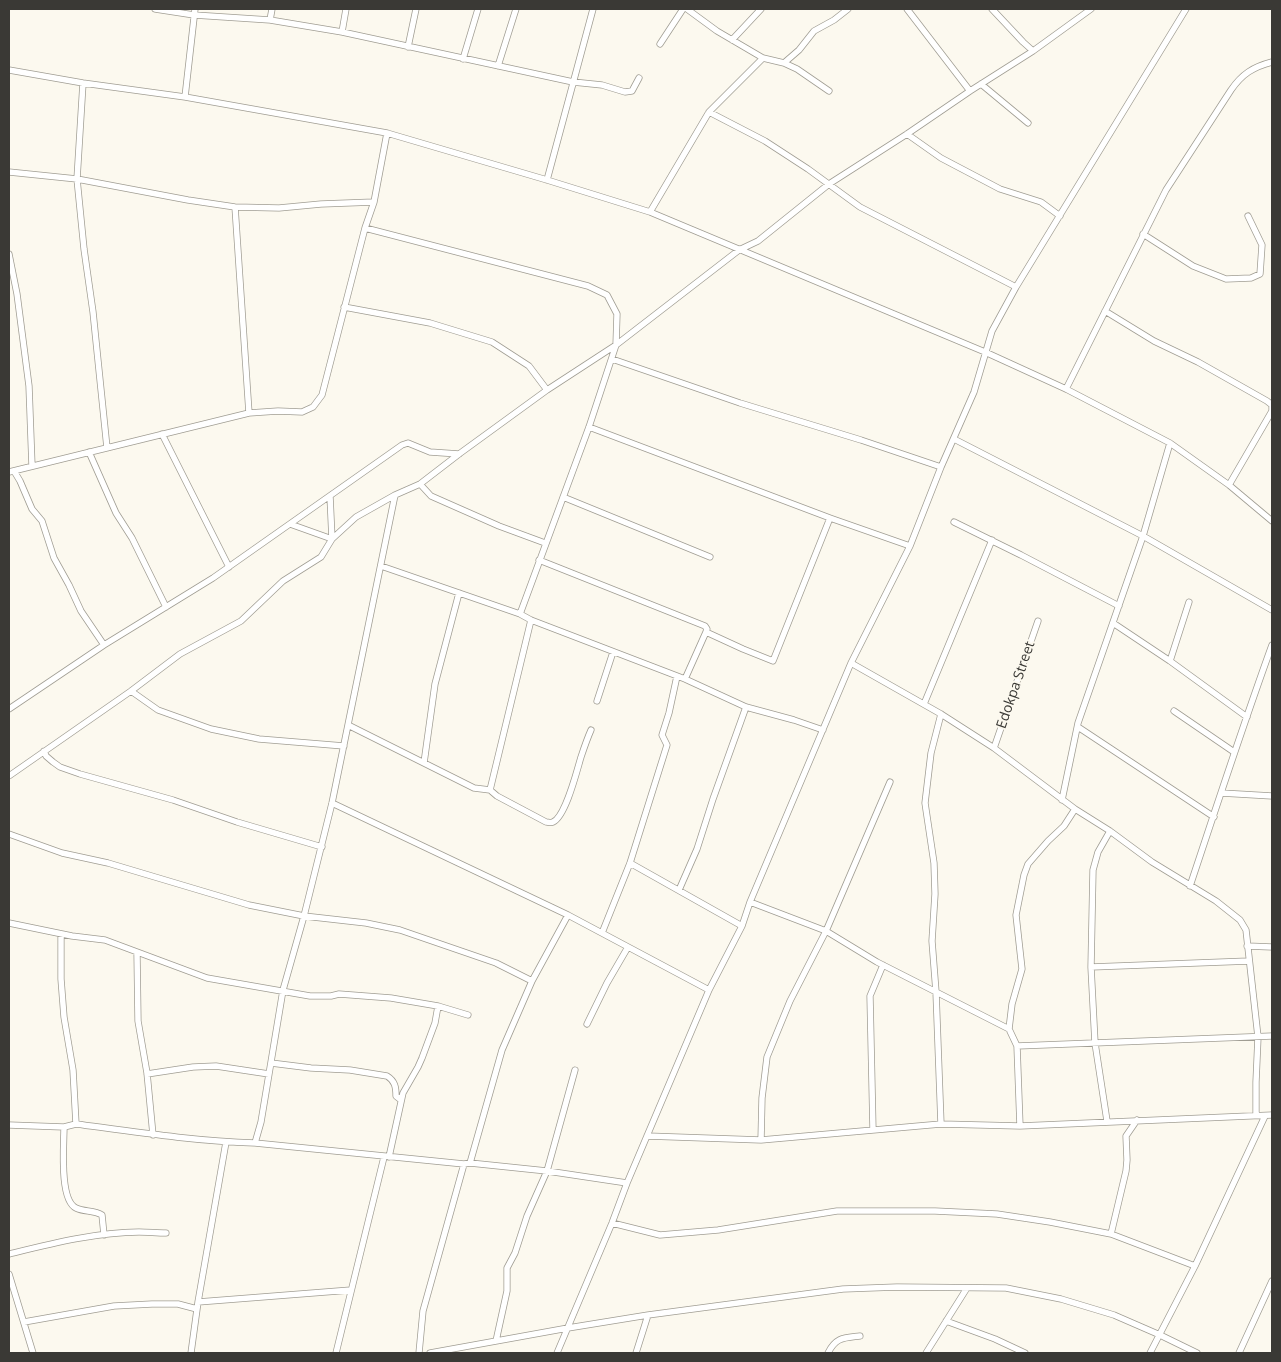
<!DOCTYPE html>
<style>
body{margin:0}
#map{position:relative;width:1281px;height:1362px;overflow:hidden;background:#fcf9ef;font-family:"Open Sans",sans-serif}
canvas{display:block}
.frame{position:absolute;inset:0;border:10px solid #3a3935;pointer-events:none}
</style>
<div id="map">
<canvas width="1281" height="1362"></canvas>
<div class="frame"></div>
</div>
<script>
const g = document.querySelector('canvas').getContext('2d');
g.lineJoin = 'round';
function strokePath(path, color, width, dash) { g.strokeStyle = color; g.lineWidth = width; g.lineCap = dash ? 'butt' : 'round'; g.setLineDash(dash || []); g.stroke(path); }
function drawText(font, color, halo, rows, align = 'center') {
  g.font = font + ' "Open Sans",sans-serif'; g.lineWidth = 4; g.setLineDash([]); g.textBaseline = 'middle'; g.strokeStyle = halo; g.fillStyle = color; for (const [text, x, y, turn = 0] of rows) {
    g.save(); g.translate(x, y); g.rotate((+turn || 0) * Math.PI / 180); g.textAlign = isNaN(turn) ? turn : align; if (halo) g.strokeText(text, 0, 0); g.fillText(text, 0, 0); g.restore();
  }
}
const street = new Path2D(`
 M155 9 194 15 270 20 342 32 573 82 602 85 625 92 632 91 639 78
 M687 9 717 31 763 58 784 63 797 69 829 91
 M907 9 970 91
 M992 9 1023 42 1033 51
 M270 20 272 9
 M342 32 346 9
 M732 40 761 9
 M660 44 683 9
 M408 47 416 9
 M463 59 478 9
 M784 63 799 50 814 31 834 20 848 9
 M498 66 516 9
 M9 70 83 83 185 97 387 133 547 180 650 212 985 352 1066 389 1170 443 1229 485 1272 521
 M83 83 77 179 84 249 93 312 107 448
 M981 84 1028 123
 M185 97 195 9
 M709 112 763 58
 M907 134 941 158 1000 189 1041 202 1060 216
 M9 172 77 179 188 200 235 207 279 208 321 204 374 202
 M547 180 593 9
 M235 207 249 413
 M650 212 709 112 765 141 808 169 860 207 1016 287
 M365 228 588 286 607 295 617 314 616 345 589 427 520 614
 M1143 234 1193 266 1226 279 1251 278 1260 274 1262 245 1248 216
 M9 254 17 294 29 386 32 466
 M344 307 430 323 492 342 529 366 547 390
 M1105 311 1154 341 1198 362 1267 401 1272 405
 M612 359 740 403 861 440 941 467
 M1066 389 1166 190 1231 90C1242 74 1253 67 1272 62
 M589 427 830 518 910 546
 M162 434 229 567
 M954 439 1143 536 1272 610
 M89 452 116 513 132 538 166 607
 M14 471 20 481 32 509 42 521 54 558 69 585 81 611 104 645
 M9 472 249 413 278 411 302 412 313 407 322 395 365 228 374 202 387 133
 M420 484 431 496 499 526 545 543
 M1229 485 1272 411V407
 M563 497 710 557
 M954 522 1021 555 1119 606
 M290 524 332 539 330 496
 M539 560 705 626 707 629 706 632 685 679
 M381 566 520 614 531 620 685 679 746 707 794 720 823 730
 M1113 623 1170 661 1247 717
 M706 632 743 649 773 661 830 518
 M1170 661 1189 602
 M851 663 941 714 994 748 1075 809 1110 831 1152 862 1216 901 1240 920 1246 930 1258 1037 1256 1082V1115
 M131 691 158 710 211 729 259 739 344 746
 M597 701 613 652
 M924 704 992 540
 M9 709 104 645 213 578 402 445 408 443 430 452 459 454
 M1174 711 1234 752
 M941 714 931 753 925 803 934 863 935 894 932 941 936 992 941 1124
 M348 725 474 788 490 790 531 620
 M1078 727 1214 817
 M994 748 1038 621
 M44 751 46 756 53 762 60 767 80 774 173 800 237 822 322 847
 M424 763 435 684 459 593
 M9 776 131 691 180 654 241 621 283 581 321 557 332 539 356 517 395 495 420 484 459 454 547 390 616 345 739 250 758 241 829 184 907 134 970 91 1033 51 1091 9
 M490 790 497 796 546 822C548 822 551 823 553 822 566 816 577 770 581 757 584 748 587 739 591 730
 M1221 793 1272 796
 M1062 800 1078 723 1143 536 1170 443
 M332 803 568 915 709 990
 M9 834 62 853 108 863 249 905 304 916 366 923 400 930 496 963 532 981
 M630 863 742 926
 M1190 886C1217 805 1243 725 1272 645
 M679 890 697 849 713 799 746 707
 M750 902 826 931 877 962 1009 1029
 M9 923 72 936 105 940 207 978 310 996H331L339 994 391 998 438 1006 468 1015
 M602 933 630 863 667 745 662 735 669 713 677 676
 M61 934V979L64 1017 73 1070 76 1124
 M1247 946 1272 947
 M137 953 138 1021 147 1073 153 1135
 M1091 967 1249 961
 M587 1024 607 983 628 947
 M1017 1046 1272 1036
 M271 1063 311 1068 350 1070 387 1076C395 1081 396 1087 396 1096L401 1100
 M147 1074 193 1067 216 1066 269 1074
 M1107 1121 1095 1043 1091 967 1093 870 1098 852 1110 831
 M9 1125 64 1127 76 1124C136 1132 195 1141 255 1143L261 1122 283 990 304 916 332 803 395 495
 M1020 1126 1017 1046 1009 1029 1012 1004 1022 969 1016 915 1024 875 1028 864 1048 841 1064 826 1075 809
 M64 1127C64 1144 59 1200 76 1208 84 1212 94 1210 102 1215L104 1235
 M873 1130 870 996 883 965
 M647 1136 761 1140 941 1124 1020 1126 1272 1115
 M761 1140 762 1098 767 1057 790 1001 826 931 890 782
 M255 1143 464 1164 470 1163 547 1171 627 1183
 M389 1157 403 1093 418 1067 422 1058 435 1023 438 1006
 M470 1163 502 1050 532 981 568 915
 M612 1223 660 1235 718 1230 837 1211H935L997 1214 1050 1222 1111 1234 1195 1266
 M1111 1234 1126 1171 1127 1160 1126 1136 1137 1120
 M9 1254C50 1244 97 1232 139 1232 148 1232 157 1233 166 1233
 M9 1274 33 1353
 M198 1302 351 1290
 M946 1321 995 1339 1025 1353
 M24 1322 114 1306 152 1304H178L197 1309
 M496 1341 507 1291V1268L515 1253 527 1216 547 1171 575 1070
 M191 1353 198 1302 226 1142
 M336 1353 384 1157
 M419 1353 423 1311 464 1164
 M430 1353 568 1328 648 1315 843 1289 897 1287 1006 1288 1061 1299 1114 1315 1160 1335 1197 1353
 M557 1353 612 1223 627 1183 709 990 742 926 750 902 851 663 910 546 941 467 974 392 992 331 1016 287 1186 9
 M636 1353 648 1315
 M828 1353C836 1337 844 1338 860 1336
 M926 1353 967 1288
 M1150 1353 1195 1266 1265 1116
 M1239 1353 1272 1281`);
strokePath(street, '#a09d93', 7);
strokePath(street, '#fff', 5.5);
drawText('14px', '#3a3935', '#fcf9ef', [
 ["Edokpa Street",1016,685,-71]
]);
</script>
